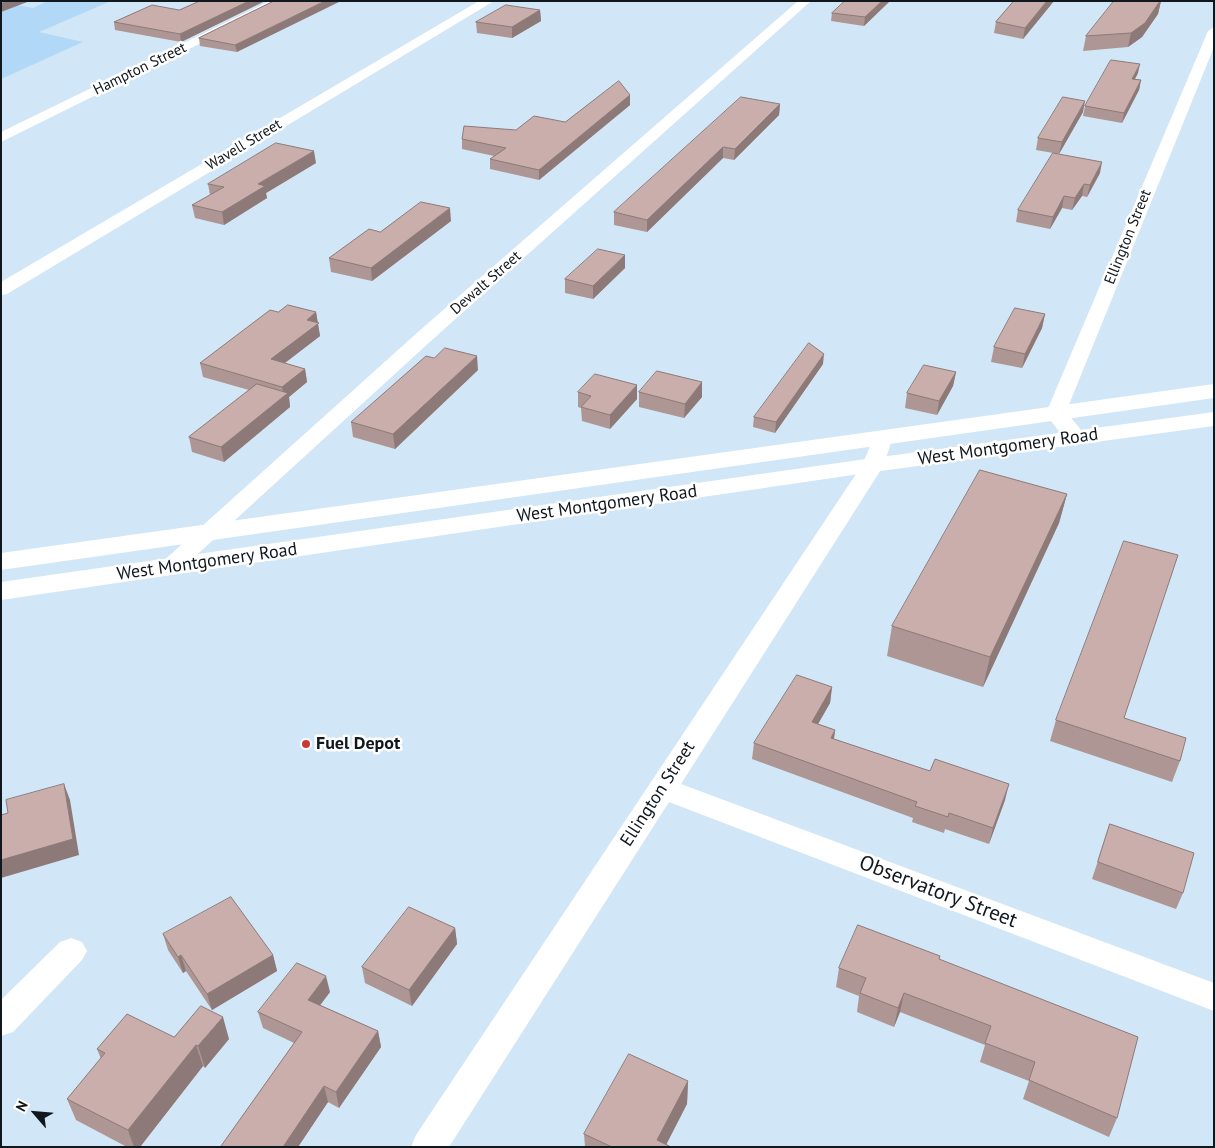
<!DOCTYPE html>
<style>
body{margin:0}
#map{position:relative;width:1215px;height:1148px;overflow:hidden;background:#d1e6f7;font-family:"PT Sans",sans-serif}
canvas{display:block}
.frame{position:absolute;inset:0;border:2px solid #10181e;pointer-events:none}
.north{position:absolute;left:10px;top:1088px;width:50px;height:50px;-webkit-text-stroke:4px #fff;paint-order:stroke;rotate:297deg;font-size:14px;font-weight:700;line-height:20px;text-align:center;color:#10181e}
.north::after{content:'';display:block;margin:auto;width:18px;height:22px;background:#10181e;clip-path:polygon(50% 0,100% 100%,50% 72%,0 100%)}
</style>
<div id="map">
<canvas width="1215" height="1148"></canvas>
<div class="frame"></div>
<div class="north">N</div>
</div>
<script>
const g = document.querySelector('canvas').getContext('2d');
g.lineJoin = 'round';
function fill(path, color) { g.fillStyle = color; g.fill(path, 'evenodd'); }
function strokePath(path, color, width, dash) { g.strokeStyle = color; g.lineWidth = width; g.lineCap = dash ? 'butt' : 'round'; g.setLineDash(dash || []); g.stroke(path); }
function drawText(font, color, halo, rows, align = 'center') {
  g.font = font + ' "PT Sans",sans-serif'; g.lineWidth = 5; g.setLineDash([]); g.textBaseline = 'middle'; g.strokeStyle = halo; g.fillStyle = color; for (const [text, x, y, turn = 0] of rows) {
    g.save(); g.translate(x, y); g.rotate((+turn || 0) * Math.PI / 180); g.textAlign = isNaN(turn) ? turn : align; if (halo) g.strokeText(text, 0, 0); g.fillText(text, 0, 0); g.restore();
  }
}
fill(new Path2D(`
 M48 1H111L39 32 83 42 1 79V2L33 8Z`), '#b1d8f7');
fill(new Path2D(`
 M270 1H286L1 142V132Z
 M479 1H494L7 294 1 295V282Z
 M798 1H811L432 340 177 573 169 575 161 573 157 568 161 563 418 332Z
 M1214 27V47L1066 412 1088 438 1085 442C1068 447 1055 427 1046 413L1208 31Z
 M882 433 889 435 892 439 884 465 681 784 1214 983V1011L669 802 449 1147H411L416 1135 862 465 875 435Z
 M71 938 82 942 87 951 82 960 13 1032 1 1036V1000L60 942Z`), '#fff');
fill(new Path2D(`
 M1214 384V398L1 570V553Z
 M1214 412V426L873 472 1 600V582L873 458Z`), '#fff');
fill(new Path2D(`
 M200 1H265L181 42 115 30 114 22 179 10Z
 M274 1 237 52 200 46 199 38Z
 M890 1 864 26 831 21 832 13Z
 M1014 1H1054L1023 39 994 33 996 22Z
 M1161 1 1158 14 1142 37 1128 47 1083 51 1086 36Z
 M540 10 541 21 512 38 477 33 476 22Z
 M1138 73 1135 79 1141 80 1139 90 1122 123 1083 116 1085 106Z
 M630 95V105L539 180 490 169V159L494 156 462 149V139L565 122Z
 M780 104 779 115 734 160 723 158 647 232 614 225V212Z
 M1083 112 1059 154 1036 150 1038 138Z
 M316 163 266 193 267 198 224 225 195 218 192 205 210 195 208 184Z
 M1100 173 1087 197 1082 196 1072 210 1062 208 1050 229 1016 222 1018 210Z
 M451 221 372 281 331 272 329 258 380 232Z
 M625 268 593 299 565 293V279Z
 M278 312H316L320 336 285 363 305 369 307 382 289 397 290 407 224 462 192 452 189 437 249 390 203 377 200 363Z
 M1045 314 1042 328 1022 368 991 362 994 347Z
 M823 364 775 433 753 427 754 417Z
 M478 370 395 449 353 437 351 422Z
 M956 372 953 386 937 415 905 408 907 393Z
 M702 382V397L684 418 639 407V392Z
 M637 385V399L610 429 582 421 581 408 578 407V392Z
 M1067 494 1059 523 983 687 887 656 892 626Z
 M832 687 830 703 818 724 835 730 834 739 1005 800 989 844 945 829 944 833 912 822 913 818 752 759 754 743Z
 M1124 718 1180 761 1172 782 1050 741 1056 720Z
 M1110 824 1183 893 1176 909 1092 879Z
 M455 928 457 944 412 1006 365 983 362 967Z
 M163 934 273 955 277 971 212 1010 186 971 183 973 168 950Z
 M939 959 1117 1118 1109 1137 1023 1099 1029 1081 980 1062 985 1045 900 1012 894 1027 857 1012 859 996 836 987 839 968Z
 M330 992 320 1005 378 1031 381 1047 339 1108 328 1102 298 1147H221L294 1043 263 1028 258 1012Z
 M174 1037 229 1039 205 1068 203 1066 140 1147H127L76 1120 67 1099 101 1059 97 1049Z
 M688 1081 687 1104 666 1144 671 1147H585L584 1134Z`), '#ad9693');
fill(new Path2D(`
 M6 1H30L1 12V3Z
 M249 1H265L181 42 180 34Z
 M325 1H341L237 52 235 45Z
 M882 1H890L864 26 865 17Z
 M1047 1H1054L1023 39 1025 28Z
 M1161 1 1158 14 1142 37 1128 47 1131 33Z
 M540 10 541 21 512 38V27Z
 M1140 64 1138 73 1130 88 1132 79Z
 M1141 80 1139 90 1122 123 1124 113Z
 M630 95V105L539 180V170Z
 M1085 101 1083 112 1059 154 1062 142Z
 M780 104 779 115 734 160 735 149Z
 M723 147V158L647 232V220Z
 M314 151 316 163 266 193 267 198 224 225 222 212 258 184Z
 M1102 162 1100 173 1087 197 1090 185Z
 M1084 184 1082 196 1072 210 1075 198Z
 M1064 196 1062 208 1050 229 1053 217Z
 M450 208 451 221 372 281 371 268Z
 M625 255V268L593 299V286Z
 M316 312 320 336 273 372 271 359 307 320Z
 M1045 314 1042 328 1022 368 1025 354Z
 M824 354 823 364 775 433 776 422Z
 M477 356 478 370 395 449 393 434Z
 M305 369 307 382 289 397 290 407 224 462 221 447 284 396 282 387Z
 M956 372 953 386 937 415 939 401Z
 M702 382V397L684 418 685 404Z
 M637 385V399L610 429V415Z
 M1067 494 1059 523 983 687 990 657Z
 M832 687 830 703 810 738 812 722Z
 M835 730 833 746 831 738Z
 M64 784 70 800 79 855 1 878V860Z
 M1009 784 1005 800 989 844 993 828Z
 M455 928 457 944 412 1006 409 990Z
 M181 955 186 971 183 973 178 957Z
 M273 955 277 971 212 1010 207 994Z
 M326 976 330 992 312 1016 308 1000Z
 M904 993 900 1012 894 1027 898 1008Z
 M223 1017 229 1039 205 1068 198 1046Z
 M378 1031 381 1047 339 1108 336 1092Z
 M196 1045 203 1066 140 1147H134L128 1130Z
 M688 1081 687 1104 665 1147 657 1140Z
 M324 1086 328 1102 298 1147H283Z`), '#8d7a78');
const building = new Path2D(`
 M200 1H249L180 34 114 22 152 5 179 10Z
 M274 1H325L235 45 199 38Z
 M845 1H882L865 17 832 13Z
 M1014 1H1047L1025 28 996 22Z
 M1114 1H1160L1145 23 1131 33 1086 36Z
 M506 5 540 10 512 27 476 22Z
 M1111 60 1140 64 1132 79 1141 80 1124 113 1085 106Z
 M619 81 630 95 539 170 490 159 506 148 462 139 464 126 516 130 534 116 565 122Z
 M741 97 780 104 735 149 723 147 647 220 614 212Z
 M1063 97 1085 101 1062 142 1038 138Z
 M276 143 314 151 258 184 265 186 222 212 192 205 224 187 208 184Z
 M1053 153 1102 162 1090 185 1084 184 1075 198 1064 196 1053 217 1018 210Z
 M421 202 450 208 371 268 329 258 369 229 380 232Z
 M598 249 625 255 593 286 565 279Z
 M288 305 316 312 307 320 319 323 271 359 305 369 282 387 200 363 270 310 278 312Z
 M1015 308 1045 314 1025 354 994 347Z
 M809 343 824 354 776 422 754 417Z
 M445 348 477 356 393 434 351 422 426 356 434 358Z
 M924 365 956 372 939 401 907 393Z
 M657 371 702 382 685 404 639 392Z
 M595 374 637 385 610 415 581 407 591 396 578 392Z
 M257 384 288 393 221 447 189 437Z
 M980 470 1067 494 990 657 892 626Z
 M1124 541 1178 555 1124 718 1186 738 1180 761 1056 720Z
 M797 675 832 687 812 722 835 730 831 738 930 771 935 759 1009 784 993 828 949 813 948 817 915 806 917 802 754 743Z
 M64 784 73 839 1 860V815L8 813 6 800Z
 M1110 824 1194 853 1183 893 1098 862Z
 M231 897 273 955 207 994 181 955 178 957 163 934Z
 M409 907 455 928 409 990 362 967Z
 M858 925 940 956 939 959 1138 1037 1117 1118 1029 1080 1035 1062 985 1043 991 1026 904 993 898 1008 860 993 866 978 839 968Z
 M297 963 326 976 308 1000 378 1031 336 1092 324 1086 283 1147H222L221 1146 302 1032 258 1012Z
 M201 1006 223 1017 198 1046 196 1045 128 1130 67 1099 105 1053 97 1049 127 1014 174 1037Z
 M629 1054 688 1081 657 1140 671 1147H612L584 1134Z`);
fill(building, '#c9aeab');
strokePath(building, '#8d7a78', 1);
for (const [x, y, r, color] of [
 [306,744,5,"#c83939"]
]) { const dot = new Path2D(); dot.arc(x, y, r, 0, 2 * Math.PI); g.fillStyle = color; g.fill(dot); strokePath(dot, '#fff', 2); }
drawText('15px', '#10181e', '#fff', [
 ["Hampton Street",140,69,-26],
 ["Wavell Street",244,145,-31],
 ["Ellington Street",1128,237,-68],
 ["Dewalt Street",486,283,-41]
]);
drawText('18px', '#10181e', '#fff', [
 ["West Montgomery Road",1008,447,-8],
 ["West Montgomery Road",607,504,-8],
 ["West Montgomery Road",207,562,-8],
 ["Ellington Street",658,794,-57]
]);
drawText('bold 18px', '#10181e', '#fff', [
 ["Fuel Depot",316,744]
], 'left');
drawText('21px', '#10181e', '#fff', [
 ["Observatory Street",938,892,21]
]);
</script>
